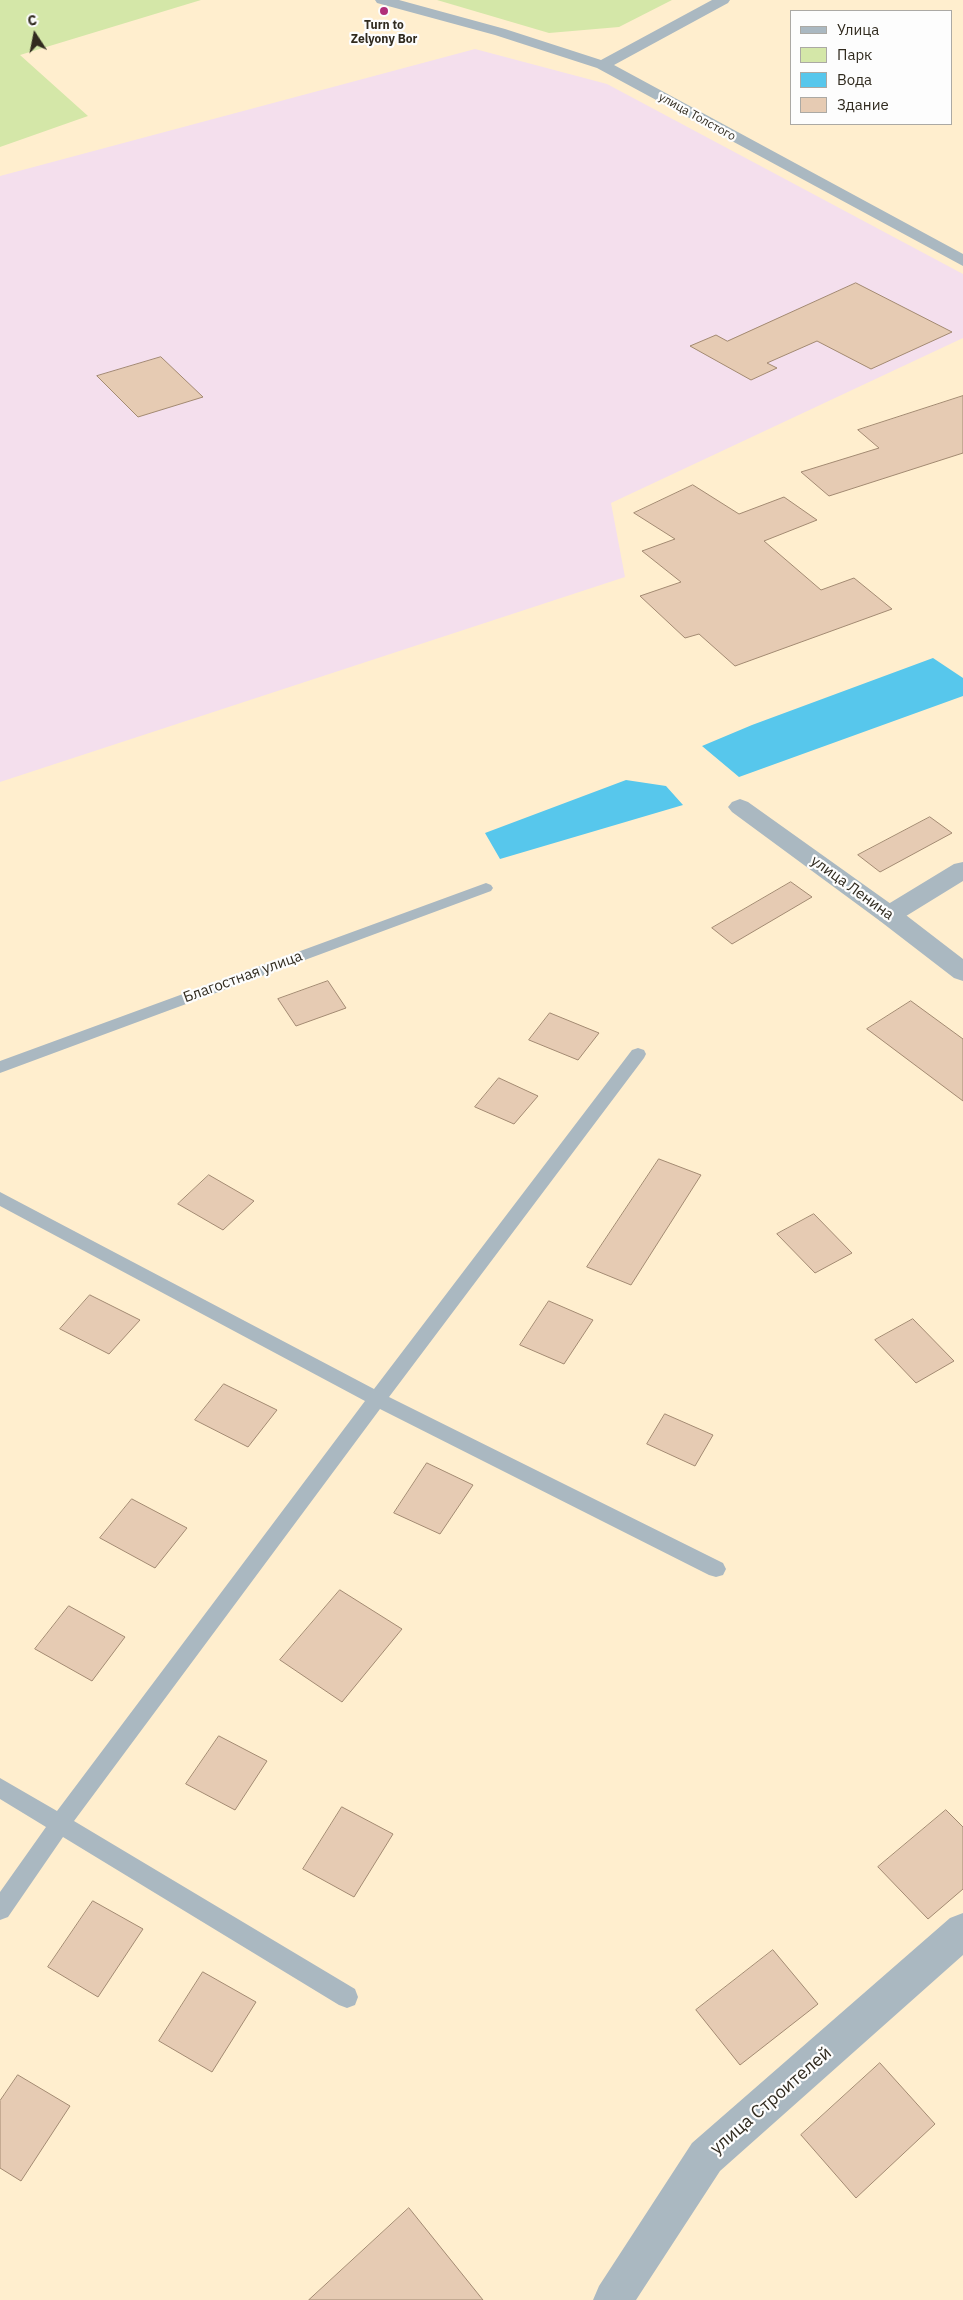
<!DOCTYPE html>
<meta charset="utf-8">
<style>
body{margin:0}
#map{position:relative;width:963px;height:2300px;overflow:hidden;background:#ffeece;font-family:"IBM Plex Sans",sans-serif}
canvas{display:block}
.legend{position:absolute;left:790px;top:10px;width:162px;height:115px;box-sizing:border-box;background:#fdfdfd;border:1px solid #aba9a4;margin:0;padding:6px 9px;list-style:none;font-size:15px;color:#312b1f}
.legend li{display:flex;align-items:center;gap:10px;height:25px}
.legend b{width:25px;border:1px solid #aba9a4}
.north{position:absolute;left:10px;top:10px;width:50px;height:50px;-webkit-text-stroke:4px #fdfdfd;paint-order:stroke;rotate:349deg;font-size:14px;font-weight:700;line-height:20px;text-align:center;color:#312b1f}
.north::after{content:'';display:block;margin:auto;width:18px;height:22px;background:#312b1f;clip-path:polygon(50% 0,100% 100%,50% 72%,0 100%)}
</style>
<div id="map">
<canvas width="963" height="2300"></canvas>
<ul class="legend">
<li><b style="height:6px;background:#aab8c1"></b>Улица</li>
<li><b style="height:14px;background:#d4e7a8"></b>Парк</li>
<li><b style="height:14px;background:#57c7ec"></b>Вода</li>
<li><b style="height:14px;background:#e6cbb3"></b>Здание</li>
</ul>
<div class="north">С</div>
</div>
<script>
const g = document.querySelector('canvas').getContext('2d');
g.lineJoin = 'round';
function fill(path, color) { g.fillStyle = color; g.fill(path, 'evenodd'); }
function strokePath(path, color, width, dash) { g.strokeStyle = color; g.lineWidth = width; g.lineCap = dash ? 'butt' : 'round'; g.setLineDash(dash || []); g.stroke(path); }
function drawText(font, color, halo, rows, align = 'center') {
  g.font = font + ' "IBM Plex Sans",sans-serif'; g.lineWidth = 4.5; g.setLineDash([]); g.textBaseline = 'middle'; g.strokeStyle = halo; g.fillStyle = color; for (const [text, x, y, turn = 0] of rows) {
    g.save(); g.translate(x, y); g.rotate((+turn || 0) * Math.PI / 180); g.textAlign = isNaN(turn) ? turn : align; if (halo) g.strokeText(text, 0, 0); g.fillText(text, 0, 0); g.restore();
  }
}
fill(new Path2D(`
 M475 49 607 84 963 274V338L611 503 625 577 0 782V176Z`), '#f4dfed');
fill(new Path2D(`
 M0 0H201L20 55 88 116 0 147Z
 M437 0H672L619 27 549 33Z`), '#d4e7a8');
fill(new Path2D(`
 M933 658 963 678V696L739 777 702 746 752 725Z
 M626 780 666 786 683 805 500 859 485 833Z`), '#57c7ec');
const building = new Path2D(`
 M856 283 952 332 871 369 817 341 767 363 777 368 751 380 690 346 716 335 727 341Z
 M161 357 203 397 138 417 97 376Z
 M963 396V453L829 496 801 472 879 448 858 430Z
 M693 485 739 514 784 497 817 520 764 541 821 590 854 578 892 609 735 666 699 634 685 638 640 596 681 582 642 551 675 539 634 513Z
 M930 817 952 833 880 872 858 855Z
 M791 882 812 897 732 944 712 928Z
 M328 981 346 1008 296 1026 278 999Z
 M911 1001 963 1039V1101L867 1029Z
 M550 1013 599 1033 578 1060 529 1040Z
 M499 1078 538 1096 514 1124 475 1107Z
 M659 1159 701 1175 631 1285 587 1267Z
 M209 1175 254 1201 223 1230 178 1204Z
 M814 1214 852 1253 815 1273 777 1234Z
 M90 1295 140 1320 109 1354 60 1329Z
 M549 1301 593 1320 564 1364 520 1345Z
 M913 1319 954 1361 916 1383 875 1340Z
 M224 1384 277 1410 248 1447 195 1420Z
 M665 1414 713 1435 695 1466 647 1444Z
 M427 1463 473 1485 440 1534 394 1513Z
 M132 1499 187 1528 155 1568 100 1538Z
 M340 1590 402 1629 342 1702 280 1660Z
 M69 1606 125 1637 92 1681 35 1649Z
 M219 1736 267 1761 235 1810 186 1784Z
 M342 1807 393 1834 354 1897 303 1869Z
 M946 1810 963 1827V1889L928 1919 878 1867Z
 M93 1901 143 1929 98 1997 48 1967Z
 M773 1950 818 2004 740 2065 696 2010Z
 M203 1972 256 2002 212 2072 159 2041Z
 M880 2063 935 2124 856 2198 801 2135Z
 M18 2075 70 2106 21 2181 0 2168V2101Z
 M409 2208 483 2300H309Z`);
fill(building, '#e6cbb3');
strokePath(building, '#a38a72', 1);
fill(new Path2D(`
 M486 883 491 885 493 888 491 891 0 1073V1061Z
 M638 1048 644 1050 646 1054 644 1058 389 1397 723 1563 726 1569 723 1575 716 1577 709 1575 380 1409 74 1821 355 1989 358 1997 355 2005 347 2008 339 2005 63 1837 8 1917 0 1920V1892L46 1827 0 1799V1778L57 1811 365 1401 0 1206V1192L374 1389 632 1050Z`), '#aab8c1');
fill(new Path2D(`
 M963 862V881L898 921 889 923 880 921 877 915 880 909 954 864Z
 M963 1913V1955L720 2171 636 2300H593L599 2286 692 2143 950 1918Z`), '#aab8c1');
fill(new Path2D(`
 M375 0H399L505 29 601 60 712 0H730L728 3 614 65 963 254V266L597 68 495 35 377 3Z
 M740 799 748 802 898 909 963 959V981L954 978 880 921 732 812 728 807 732 802Z`), '#aab8c1');
for (const [x, y, r, color] of [
 [384,11,5,"#b12f79"]
]) { const dot = new Path2D(); dot.arc(x, y, r, 0, 2 * Math.PI); g.fillStyle = color; g.fill(dot); strokePath(dot, '#fdfdfd', 2); }
drawText('bold 12px', '#312b1f', '#fdfdfd', [
 ["Turn to",384,26],
 ["Zelyony Bor",384,40]
]);
drawText('12px', '#312b1f', '#fdfdfd', [
 ["улица Толстого",697,117,29]
]);
drawText('15px', '#312b1f', '#fdfdfd', [
 ["улица Ленина",852,888,36],
 ["Благостная улица",243,977,-20]
]);
drawText('18px', '#312b1f', '#fdfdfd', [
 ["улица Строителей",771,2101,-41]
]);
</script>
